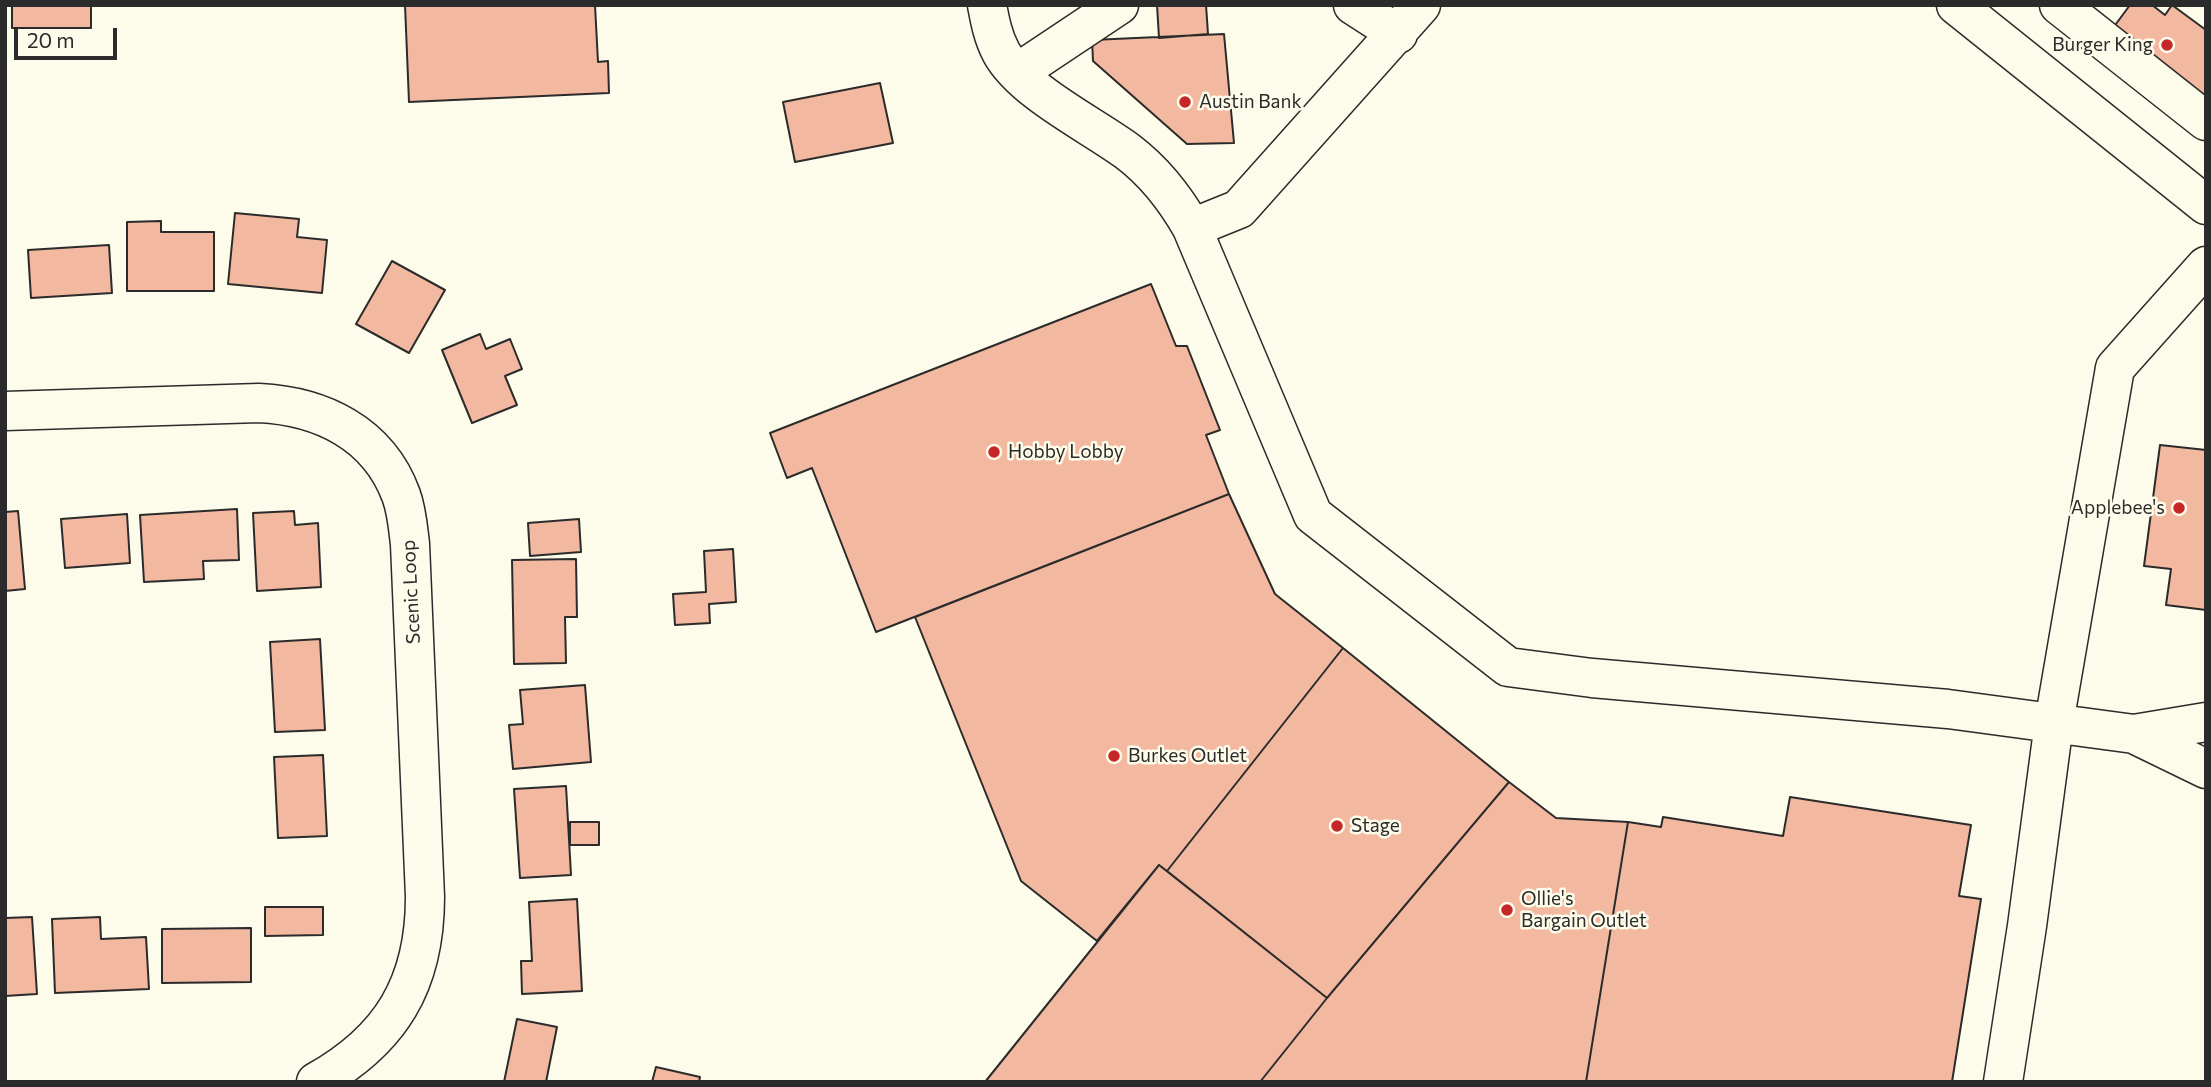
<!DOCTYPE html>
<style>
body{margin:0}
#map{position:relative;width:2211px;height:1087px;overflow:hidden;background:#fdfbea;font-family:Commissioner,sans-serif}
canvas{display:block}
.frame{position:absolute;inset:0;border:7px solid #2b2b2b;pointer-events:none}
.scale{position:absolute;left:14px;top:28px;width:103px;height:32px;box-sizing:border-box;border:4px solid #2b2b2b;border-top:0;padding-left:9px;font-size:21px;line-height:24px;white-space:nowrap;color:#2b2b2b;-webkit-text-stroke:5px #fdfbea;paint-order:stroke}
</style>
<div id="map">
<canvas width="2211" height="1087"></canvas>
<div class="frame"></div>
<div class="scale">20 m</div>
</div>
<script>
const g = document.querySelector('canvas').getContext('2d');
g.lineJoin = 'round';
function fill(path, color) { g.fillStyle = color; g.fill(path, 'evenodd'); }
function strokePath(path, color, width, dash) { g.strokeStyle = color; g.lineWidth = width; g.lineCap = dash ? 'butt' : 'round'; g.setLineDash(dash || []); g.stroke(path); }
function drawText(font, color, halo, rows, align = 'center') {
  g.font = font + ' Commissioner,sans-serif'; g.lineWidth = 5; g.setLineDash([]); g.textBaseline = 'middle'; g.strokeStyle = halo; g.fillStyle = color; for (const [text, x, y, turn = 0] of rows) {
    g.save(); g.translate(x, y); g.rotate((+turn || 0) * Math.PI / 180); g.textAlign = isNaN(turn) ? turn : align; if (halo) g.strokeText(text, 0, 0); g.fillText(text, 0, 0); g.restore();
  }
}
const building = new Path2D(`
 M12 5H91V28H12Z
 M405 5H595L598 62 608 61 609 93 409 102Z
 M1157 5H1206L1208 34 1159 38Z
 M2130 5H2152L2165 15 2172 5 2206 30V102L2110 32Z
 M1224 34 1234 143 1187 144 1093 61 1092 40Z
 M880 83 893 143 795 162 783 102Z
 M235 213 299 219 297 237 327 240 322 293 228 284Z
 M161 221V232H214V291H127V222Z
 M109 245 112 293 31 298 28 250Z
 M392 261 445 290 409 353 356 324Z
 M1151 284 1176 346H1187L1220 430 1206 435 1229 494 876 632 812 468 787 478 770 433Z
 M480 334 486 349 510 339 522 369 505 376 517 405 472 423 442 350Z
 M2160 445 2206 450V610L2166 605 2171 569 2144 566Z
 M1229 494 1275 594 1343 648 1167 871 1159 865 1097 941 1021 881 915 617Z
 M237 509 239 560 203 561 204 579 144 582 140 515Z
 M18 511 25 589 5 591V512Z
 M294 511 295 525 318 523 321 587 257 591 253 513Z
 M127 514 130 563 65 568 61 519Z
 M579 519 581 552 530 556 528 523Z
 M733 549 736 602 709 604 710 623 675 625 673 594 706 592 704 551Z
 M576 559 577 617H565L566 663 514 664 512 560Z
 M320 639 325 730 275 732 270 642Z
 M1343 648 1509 782 1327 998 1167 871Z
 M585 685 591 762 513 769 509 725 523 724 520 690Z
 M323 755 327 836 278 838 274 757Z
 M1509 782 1556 818 1628 822 1586 1082H1260L1327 998Z
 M566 786 571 875 520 878 514 789Z
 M1790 797 1971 825 1959 896 1981 899 1952 1082H1586L1628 822 1661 827 1663 817 1783 836Z
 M570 822H599V845H570Z
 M1159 865 1327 998 1260 1082H985Z
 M577 899 582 991 522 994 521 961H532L529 902Z
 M265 907H323V935L265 936Z
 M32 917 37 994 5 996V918Z
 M100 917 101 939 146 937 149 989 55 993 52 919Z
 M251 928V982L162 983V929Z
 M517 1019 557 1027 546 1082H504Z
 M656 1067 700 1077 699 1082H652Z`);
fill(building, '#f2b8a0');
strokePath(building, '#2b2b2b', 2);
const minor = new Path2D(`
 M987 5C990 21 993 37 1001 52 1022 91 1090 124 1127 151 1155 172 1175 198 1192 228L1313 515 1508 667 1592 678 1948 709 2134 734 2206 722
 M1353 5 1398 34
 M1956 5 2206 205
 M2059 5 2206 121
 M1017 73 1119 5
 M1192 228 1239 209 1421 5
 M5 411 259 403C321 406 378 433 401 495 407 511 408 528 410 544L425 897C425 984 391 1040 316 1082
 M2134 734 2206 769
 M2003 1082 2027 926 2054 723 2115 368 2206 266`);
strokePath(minor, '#2b2b2b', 41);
strokePath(minor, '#fdfbea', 38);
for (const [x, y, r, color] of [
 [2167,45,7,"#c62828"],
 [1185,102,7,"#c62828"],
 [994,452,7,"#c62828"],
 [2179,508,7,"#c62828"],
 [1114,756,7,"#c62828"],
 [1337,826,7,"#c62828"],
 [1507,910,7,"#c62828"]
]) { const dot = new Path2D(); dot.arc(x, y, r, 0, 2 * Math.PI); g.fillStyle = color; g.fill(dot); strokePath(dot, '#fdfbea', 2.5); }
drawText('19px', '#2b2b2b', '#fdfbea', [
 ["Burger King",2153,45,"right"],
 ["Austin Bank",1199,102],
 ["Hobby Lobby",1008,452],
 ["Applebee's",2165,508,"right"],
 ["Burkes Outlet",1128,756],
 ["Stage",1351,826],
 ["Ollie's",1521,899],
 ["Bargain Outlet",1521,921]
], 'left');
drawText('19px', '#2b2b2b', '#fdfbea', [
 ["Scenic Loop",411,592,-93]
]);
</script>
